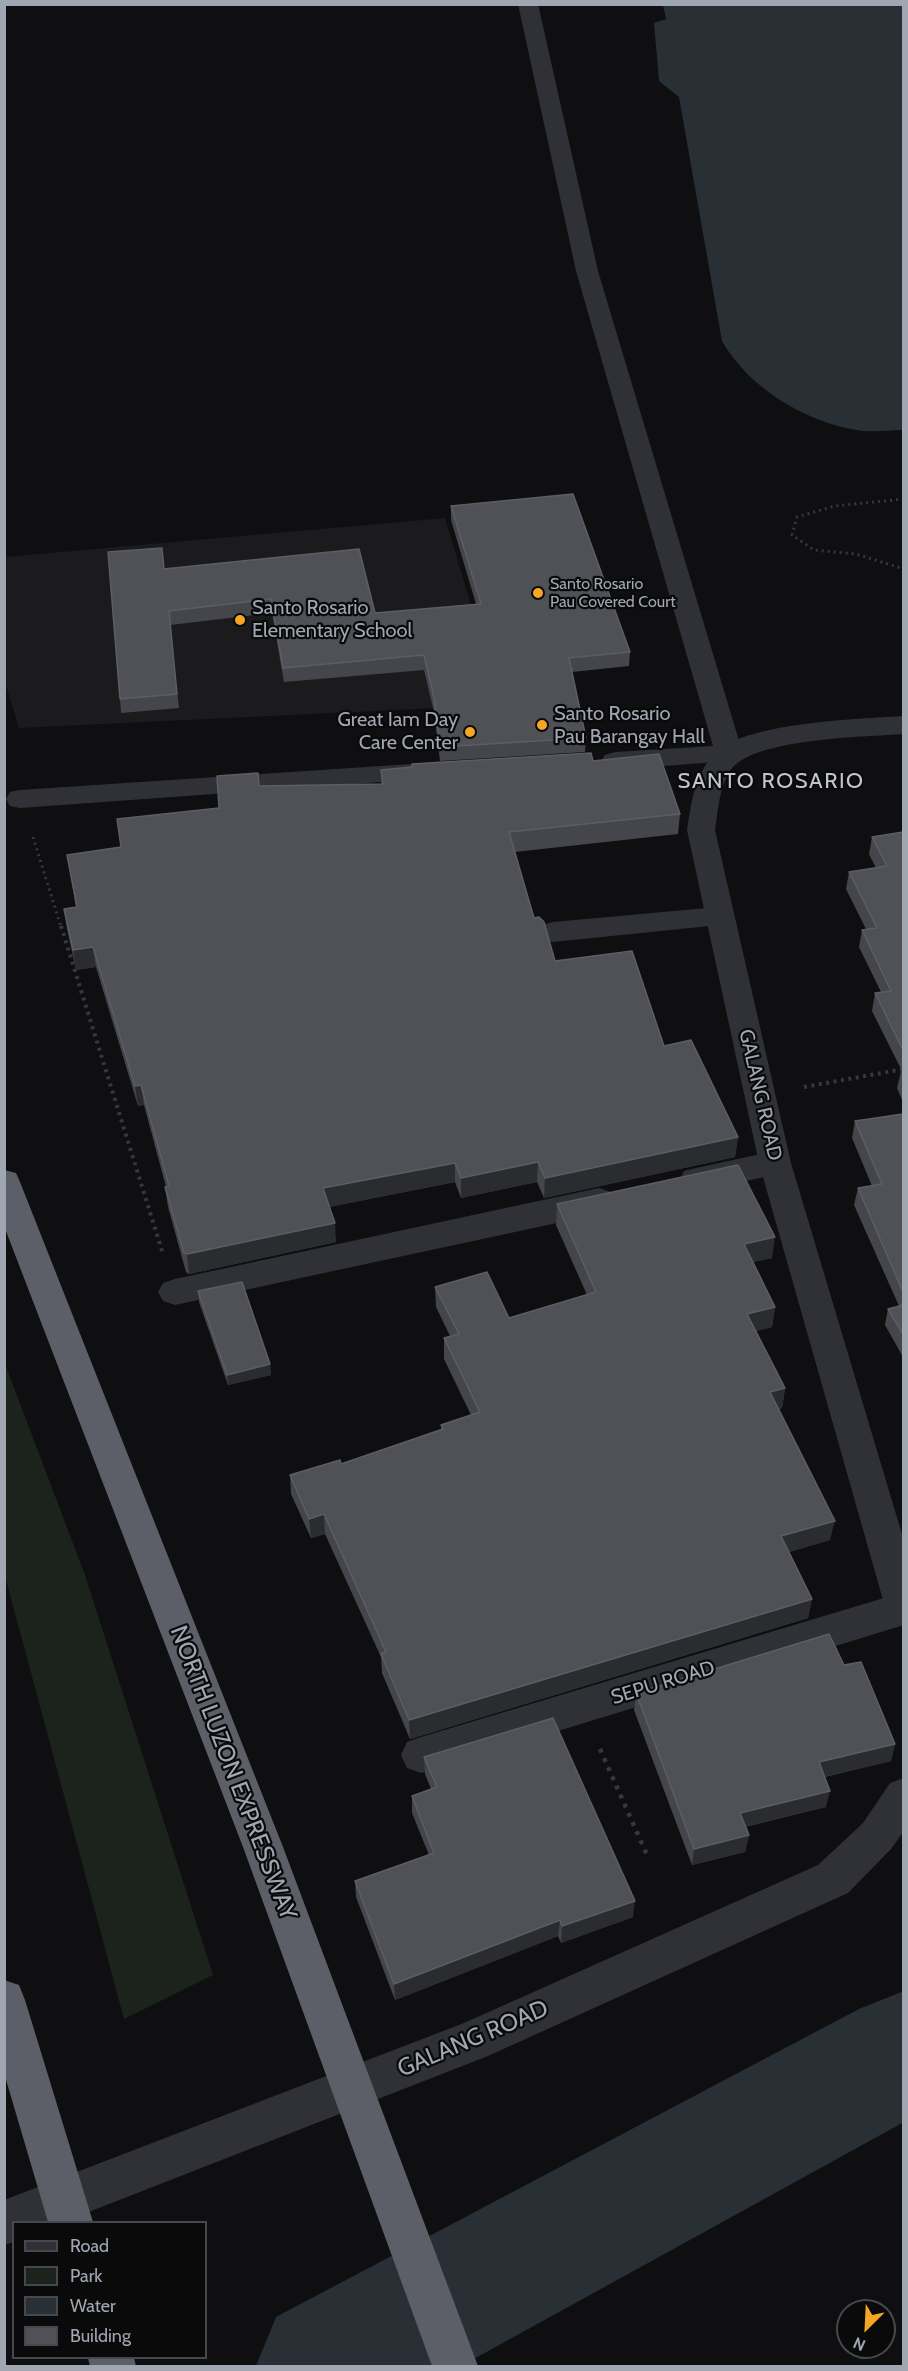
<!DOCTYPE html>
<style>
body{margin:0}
#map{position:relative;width:908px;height:2371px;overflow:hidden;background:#0f0f11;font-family:Cabin,sans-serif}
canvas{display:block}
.frame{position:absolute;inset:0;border:6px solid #a0a6b2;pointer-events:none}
.legend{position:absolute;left:12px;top:2221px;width:195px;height:138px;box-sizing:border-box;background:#0a0a0b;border:2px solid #46484e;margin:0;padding:8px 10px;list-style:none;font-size:18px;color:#a0a6b2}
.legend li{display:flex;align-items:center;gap:12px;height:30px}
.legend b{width:30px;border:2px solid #46484e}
.north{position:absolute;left:836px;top:2299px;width:60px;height:60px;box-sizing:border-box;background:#0a0a0b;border:2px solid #46484e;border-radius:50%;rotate:204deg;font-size:16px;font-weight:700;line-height:24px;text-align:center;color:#a0a6b2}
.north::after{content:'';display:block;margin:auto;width:21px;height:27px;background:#f4a624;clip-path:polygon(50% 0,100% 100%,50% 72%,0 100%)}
</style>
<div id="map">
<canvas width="908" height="2371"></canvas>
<div class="frame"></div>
<ul class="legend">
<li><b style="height:8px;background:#303136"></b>Road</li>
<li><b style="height:16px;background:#1c231c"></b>Park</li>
<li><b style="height:16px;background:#283036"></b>Water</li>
<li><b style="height:16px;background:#4f5157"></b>Building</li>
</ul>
<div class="north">N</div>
</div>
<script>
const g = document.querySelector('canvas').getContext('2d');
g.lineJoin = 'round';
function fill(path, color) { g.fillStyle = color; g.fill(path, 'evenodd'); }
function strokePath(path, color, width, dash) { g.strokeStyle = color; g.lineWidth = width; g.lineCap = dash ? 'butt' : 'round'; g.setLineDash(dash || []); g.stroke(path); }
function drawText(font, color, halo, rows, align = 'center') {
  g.font = font + ' Cabin,sans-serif'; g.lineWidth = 4.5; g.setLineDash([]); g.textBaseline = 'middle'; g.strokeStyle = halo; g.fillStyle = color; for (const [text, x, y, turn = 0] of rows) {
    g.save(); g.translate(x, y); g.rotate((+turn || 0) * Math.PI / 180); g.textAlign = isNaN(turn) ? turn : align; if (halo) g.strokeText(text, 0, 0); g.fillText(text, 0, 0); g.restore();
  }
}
fill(new Path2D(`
 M445 518 501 705 19 728 5 682 4 557Z`), '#1b1b1d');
fill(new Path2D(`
 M5 1364 85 1575 213 1975 124 2019 5 1576Z`), '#1c231c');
fill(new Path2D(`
 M663 5H903V430C889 430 872 433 857 430 805 422 748 387 722 341L679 97 659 81 654 23 666 19Z`), '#283036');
fill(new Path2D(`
 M904 1991V2122L461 2366H256L276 2317 859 2009Z`), '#283036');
strokePath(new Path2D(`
 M904 499 835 506 797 517 792 535 814 550 856 554 904 569
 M33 837 61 927`), '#36383c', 3, [2, 4]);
strokePath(new Path2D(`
 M61 926 163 1254
 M804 1087 904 1069`), '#36383c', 4, [3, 4.5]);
strokePath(new Path2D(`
 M600 1749 647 1855`), '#36383c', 4.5, [4, 6]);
fill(new Path2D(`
 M518 4H538L598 271 743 754 739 760 615 770 605 767 601 761 605 755 615 752 713 746 576 271Z
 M426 763 436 766 440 772 436 778 20 808 10 806 6 799 10 792 20 790Z
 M718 907 729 910 733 917 729 924 553 942 542 939 538 932 542 925 553 922Z
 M775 1151 787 1154 791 1163 787 1172 696 1192 684 1189 680 1180 684 1171 696 1168Z
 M599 1188 611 1192 616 1201 611 1210 599 1214 175 1305 163 1301 158 1292 163 1283 175 1279Z
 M904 1592V1625L421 1773 407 1768 401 1755 407 1742 421 1737Z`), '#303136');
fill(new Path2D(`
 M904 716V734C865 737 751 738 730 771 719 788 718 811 715 830L791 1163 904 1541V1623L891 1619 885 1607 759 1163 687 830C691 804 694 778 712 756 740 722 859 719 904 716Z
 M904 1778V1831L891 1849 848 1893 488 2056 63 2222H14V2242L4 2245V2200L464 2023 818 1865 863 1823 890 1783Z`), '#303136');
fill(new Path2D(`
 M4 1170 16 1173 20 1182 283 1847 478 2366H432L243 1847 4 1226Z
 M4 1980 19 1985 25 2000 93 2222H48L4 2073Z
 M88 2358H134L136 2366H90Z`), '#5c5f67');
fill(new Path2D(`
 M451 506 630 652 629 666 572 672 586 738 585 752 440 761 434 712 424 670 284 682 272 613 170 625 179 708 121 713 120 699 164 569 375 613 476 604 451 520Z
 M593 761 680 814 678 834 515 852 534 918 555 961 664 1046 738 1137 735 1157 544 1198 537 1182 461 1198 455 1182 329 1207 336 1242 189 1274 186 1272 168 1207 165 1187H166L144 1105 138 1106 96 967 76 970 67 929 64 909 76 907 67 855 120 847 219 808 259 786 381 784V770Z
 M903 832V1102L897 1088 901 1071H902L872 1011 875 993 881 992 859 947 862 930 866 929 846 889 849 872 876 868 869 854 872 837Z
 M903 1114V1357L885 1325 888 1309 899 1306 854 1205 858 1188 872 1186 852 1138 855 1121Z
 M557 1204 772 1258 753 1262 775 1307 772 1327 756 1331 785 1388 782 1408 779 1409 830 1540 789 1552 812 1599 808 1618 410 1739 382 1673 381 1657 325 1534 311 1538 291 1494 290 1475 341 1464 441 1430V1425L471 1415 444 1359V1338L450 1336 436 1307 435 1287 509 1318 587 1295 556 1225Z
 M198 1291 270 1364 271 1375 228 1385 199 1302Z
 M844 1665 895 1744 891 1761 825 1777 826 1807 745 1827 749 1835 745 1852 692 1865 634 1710 636 1693Z
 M424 1757 633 1917 561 1943 558 1936 395 2000 356 1897 355 1881 429 1855 412 1813V1796L431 1789 425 1774Z`), '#45464c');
fill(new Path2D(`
 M93 947 96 967 76 970 73 950Z
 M141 1085 144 1105 138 1106 135 1086Z
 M738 1137 735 1157 544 1198 545 1178Z
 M538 1162 537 1182 461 1198V1178Z
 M455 1163V1182L324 1208 323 1188Z
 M335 1223 336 1242 189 1274 187 1254Z
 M775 1237 772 1258 741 1265 744 1244Z
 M775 1307 772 1327 744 1334 747 1314Z
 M270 1364 271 1375 228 1385 227 1375Z
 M785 1388 782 1408 767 1412 770 1392Z
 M324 1514 325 1534 311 1538 309 1519Z
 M835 1521 830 1540 777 1555 781 1536Z
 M812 1599 808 1618 410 1739 409 1720Z
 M895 1744 891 1761 815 1779 819 1762Z
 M830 1791 826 1807 737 1829 740 1813Z
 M749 1835 745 1852 692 1865 694 1849Z
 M635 1901 633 1917 561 1943 562 1926Z
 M560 1920 558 1936 395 2000 394 1984Z`), '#2b2c30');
const building = new Path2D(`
 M573 494 630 652 569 658 586 738 440 747 434 698 424 655 283 668 271 599 169 611 177 694 120 699 108 552 162 548 164 569 359 549 375 613 481 604 451 506Z
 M591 753 593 761 659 754 680 814 509 832 534 918 539 917 544 922 555 961 632 951 664 1046 691 1040 738 1137 545 1178 538 1162 461 1178 455 1163 323 1188 335 1223 187 1254 184 1253 165 1187 169 1186 141 1085 135 1086 93 947 73 950 64 909 77 907 67 855 121 847 117 819 219 808 217 776 258 773 259 786 383 784 381 770 412 767V764Z
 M903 832V1050L875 993 891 991 862 930 877 928 849 872 887 866 872 837Z
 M903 1114V1292L858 1188 882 1184 855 1121Z
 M738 1165 775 1237 744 1244 775 1307 747 1314 785 1388 770 1392 835 1521 781 1536 812 1599 409 1720 381 1654 386 1652 324 1514 309 1519 290 1475 340 1460 341 1464 443 1429 441 1425 480 1412 444 1338 459 1334 435 1287 487 1272 509 1318 596 1292 557 1204Z
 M242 1282 270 1364 227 1375 198 1291Z
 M903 1305V1334L888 1309Z
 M829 1634 844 1665 861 1662 895 1744 819 1762 830 1791 740 1813 749 1835 694 1849 636 1693Z
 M553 1718 635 1901 562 1926 560 1920 394 1984 355 1881 434 1853 412 1796 437 1787 424 1757Z`);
fill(building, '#4f5157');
strokePath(building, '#5b5e65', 1.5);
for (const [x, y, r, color] of [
 [538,593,6,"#f4a624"],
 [240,620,6,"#f4a624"],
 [542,725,6,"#f4a624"],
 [470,732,6,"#f4a624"]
]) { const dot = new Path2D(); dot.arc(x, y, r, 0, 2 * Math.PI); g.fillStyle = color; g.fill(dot); strokePath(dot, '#0a0a0b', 2); }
drawText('16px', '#a0a6b2', '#0a0a0b', [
 ["Santo Rosario",550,584],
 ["Pau Covered Court",550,602]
], 'left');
drawText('20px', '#a0a6b2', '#0a0a0b', [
 ["Santo Rosario",252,608],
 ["Elementary School",252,631],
 ["Santo Rosario",554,714],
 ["Pau Barangay Hall",554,737],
 ["Great Iam Day",458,720,"right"],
 ["Care Center",458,743,"right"]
], 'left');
drawText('20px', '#a0a6b2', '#0a0a0b', [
 ["GALANG ROAD",760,1095,77],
 ["SEPU ROAD",663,1683,-17]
]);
g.letterSpacing = '1.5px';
drawText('22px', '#c1c5ce', '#0a0a0b', [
 ["SANTO ROSARIO",771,782]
]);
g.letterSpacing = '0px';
drawText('24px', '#a0a6b2', '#0a0a0b', [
 ["NORTH LUZON EXPRESSWAY",233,1773,69],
 ["GALANG ROAD",473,2039,-23]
]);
</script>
